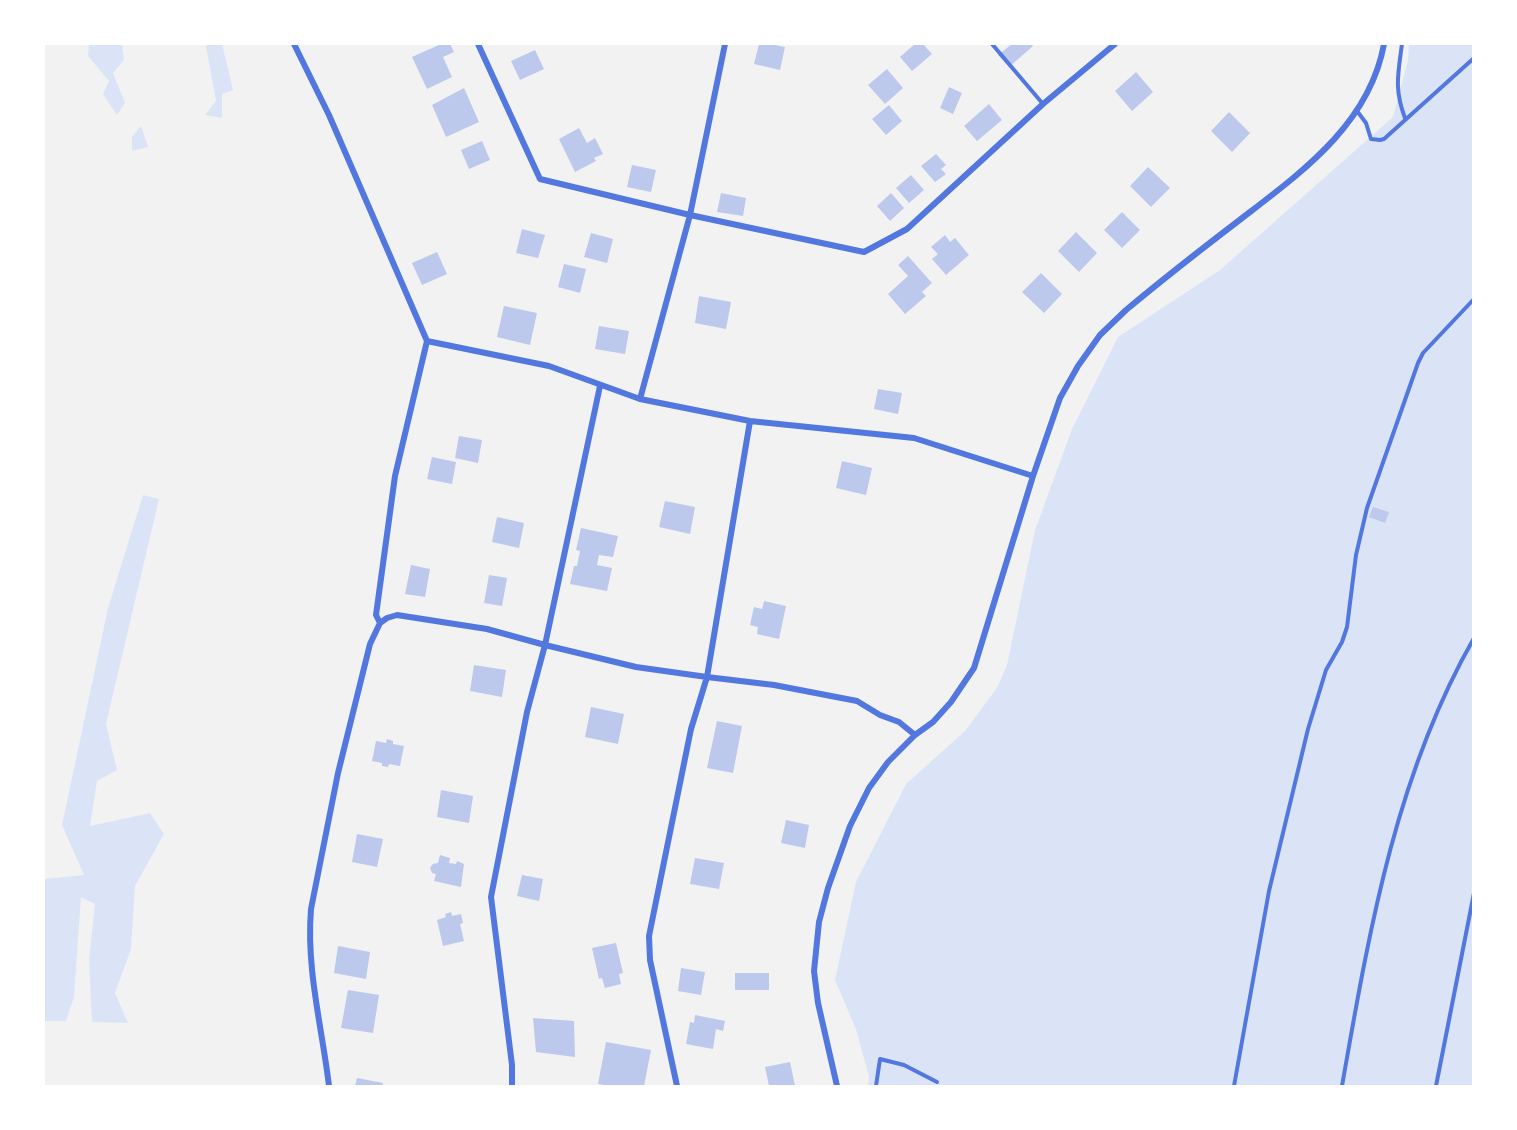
<!DOCTYPE html>
<style>
body{margin:0}
#map{position:relative;width:1517px;height:1130px;overflow:hidden;background:#f2f2f2;font-family:Mulish,sans-serif}
canvas{display:block}
.frame{position:absolute;inset:0;border:45px solid #fff;pointer-events:none}
</style>
<div id="map">
<canvas width="1517" height="1130"></canvas>
<div class="frame"></div>
</div>
<script>
const g = document.querySelector('canvas').getContext('2d');
g.lineJoin = 'round';
function fill(path, color) { g.fillStyle = color; g.fill(path, 'evenodd'); }
function strokePath(path, color, width, dash) { g.strokeStyle = color; g.lineWidth = width; g.lineCap = dash ? 'butt' : 'round'; g.setLineDash(dash || []); g.stroke(path); }
fill(new Path2D(`
 M89 44H122L124 60 113 73 125 103 117 115 103 94 109 81 88 56Z
 M210 44H222L233 90 222 94V118L205 115 216 101 206 46Z
 M1409 44H1473V1086H868L869 1077 856 1029 835 980 856 882 906 784 965 731 997 688 1007 665 1035 530 1072 429 1118 337 1220 270 1393 117 1408 60Z
 M141 126 148 147 132 151V137Z
 M143 495 159 499 106 724 117 770 97 781 90 826 150 813 164 834 135 886 131 949 115 993 128 1023 92 1022 89 960 95 904 81 897 74 997 66 1021H44V879L84 875 62 825 108 608Z`), '#dbe4f7');
fill(new Path2D(`
 M441 44H450L454 52 443 57 452 77 427 89 412 57Z
 M759 44H770L785 47 780 70 754 64Z
 M915 44H923L932 54 912 71 900 57Z
 M1012 44H1031L1033 46 1009 67 998 55Z
 M535 50 544 69 520 80 511 61Z
 M887 69 903 88 885 104 868 85Z
 M1136 72 1153 92 1132 111 1115 91Z
 M949 87 962 93 953 114 940 108Z
 M464 88 479 122 446 137 432 105Z
 M989 104 1002 120 977 141 964 126Z
 M889 105 902 121 886 135 872 119Z
 M1229 112 1250 133 1232 152 1211 131Z
 M579 128 587 143 595 138 603 154 594 158 596 161 575 172 559 139Z
 M482 141 490 160 469 169 461 150Z
 M936 154 946 165 941 169 946 174 935 182 921 166Z
 M632 165 656 170 651 192 627 187Z
 M1148 167 1170 188 1151 207 1130 186Z
 M911 175 924 190 909 203 896 188Z
 M721 193 746 198 743 216 717 212Z
 M891 193 904 208 890 221 877 206Z
 M1122 212 1140 230 1122 248 1104 230Z
 M522 229 545 235 538 258 516 253Z
 M1076 232 1097 253 1079 272 1058 251Z
 M591 233 613 239 607 263 584 257Z
 M945 235 950 242 955 238 969 255 946 275 932 259 938 254 931 247Z
 M437 252 447 274 422 285 412 263Z
 M908 256 932 283 922 292 926 296 905 314 888 294 908 276 898 265Z
 M564 264 586 269 580 293 558 287Z
 M1041 273 1062 294 1044 313 1022 292Z
 M699 296 731 302 726 329 695 323Z
 M504 306 537 313 530 345 497 337Z
 M599 326 629 331 625 354 595 349Z
 M878 389 902 393 898 414 874 409Z
 M459 436 482 440 478 463 455 458Z
 M432 457 456 462 452 484 427 479Z
 M842 461 872 468 866 495 836 488Z
 M665 501 695 507 690 534 659 527Z
 M1373 507 1389 512 1385 523 1369 517Z
 M497 517 524 523 519 548 492 542Z
 M581 528 618 536 613 557 599 555 597 565 612 568 607 591 570 584 574 566H577L580 551 576 550Z
 M411 565 430 569 425 597 405 594Z
 M489 575 507 578 502 606 484 603Z
 M764 601 786 606 779 639 757 634 758 627 750 625 754 607 762 609Z
 M474 665 506 670 502 697 470 691Z
 M591 707 624 714 618 744 585 737Z
 M717 721 742 726 733 773 707 768Z
 M387 739 393 741V744L404 746 400 766 389 764 388 767 382 766V763L372 761 376 741 386 743Z
 M441 790 473 796 469 823 437 817Z
 M786 820 809 825 805 848 781 843Z
 M357 834 383 839 377 867 352 862Z
 M440 855 450 858 449 863 456 864 457 861 464 864 461 887 434 881 436 874 432 873 430 868 433 864 438 863Z
 M695 858 724 863 719 889 690 884Z
 M522 875 543 879 539 901 517 896Z
 M451 912 452 916 461 914 463 923 460 924 464 941 443 946 437 920 446 917 445 914Z
 M616 943 623 973 619 974 621 984 605 988 602 978 599 979 592 948Z
 M338 946 370 952 366 979 334 973Z
 M681 968 705 972 701 995 678 991Z
 M735 973H769V990H735Z
 M348 990 379 995 373 1033 341 1028Z
 M695 1015 725 1021 723 1031 716 1029 713 1049 686 1044 690 1022 694 1023Z
 M533 1018 574 1021 575 1057 536 1052Z
 M606 1042 651 1050 644 1086H610L598 1084Z
 M790 1062 795 1086H769L765 1067Z
 M357 1078 383 1083 382 1086H355Z`), '#bdc9ec');
strokePath(new Path2D(`
 M992 44 1043 104
 M1402 44C1398 74 1394 89 1405 118
 M1357 111 1366 123 1371 139 1380 140 1384 139 1474 58
 M876 1086 880 1059 904 1065 937 1082
 M1234 1086 1269 891 1308 729 1326 670 1342 642 1347 627 1356 555 1367 508 1418 363 1423 353 1474 299
 M1342 1086C1369 933 1395 776 1474 638
 M1436 1086 1474 893`), '#5277de', 4);
strokePath(new Path2D(`
 M294 44 329 115 427 341 395 476 376 615 380 623 370 644 338 773 311 909C306 969 322 1027 329 1086
 M478 44 540 179 690 215 864 252 907 229 1043 104 1115 44
 M427 341 549 366 640 399 750 421 914 438 1033 476
 M640 399 690 215 725 44
 M750 421 707 677 774 685 857 701 880 715 899 722 915 735
 M380 623 387 618 397 615 487 629 545 645 636 667 707 677 691 729 649 936 650 960 677 1086
 M512 1086V1065L491 897 527 712 545 645 600 386
 M837 1086 818 1003 814 971 819 922 828 888 850 826 869 788 888 762 915 735 933 722 951 702 974 668 1033 476 1060 398 1078 366 1100 335 1126 310C1162 280 1199 251 1237 222 1299 174 1369 126 1384 44`), '#5277de', 6);
</script>
